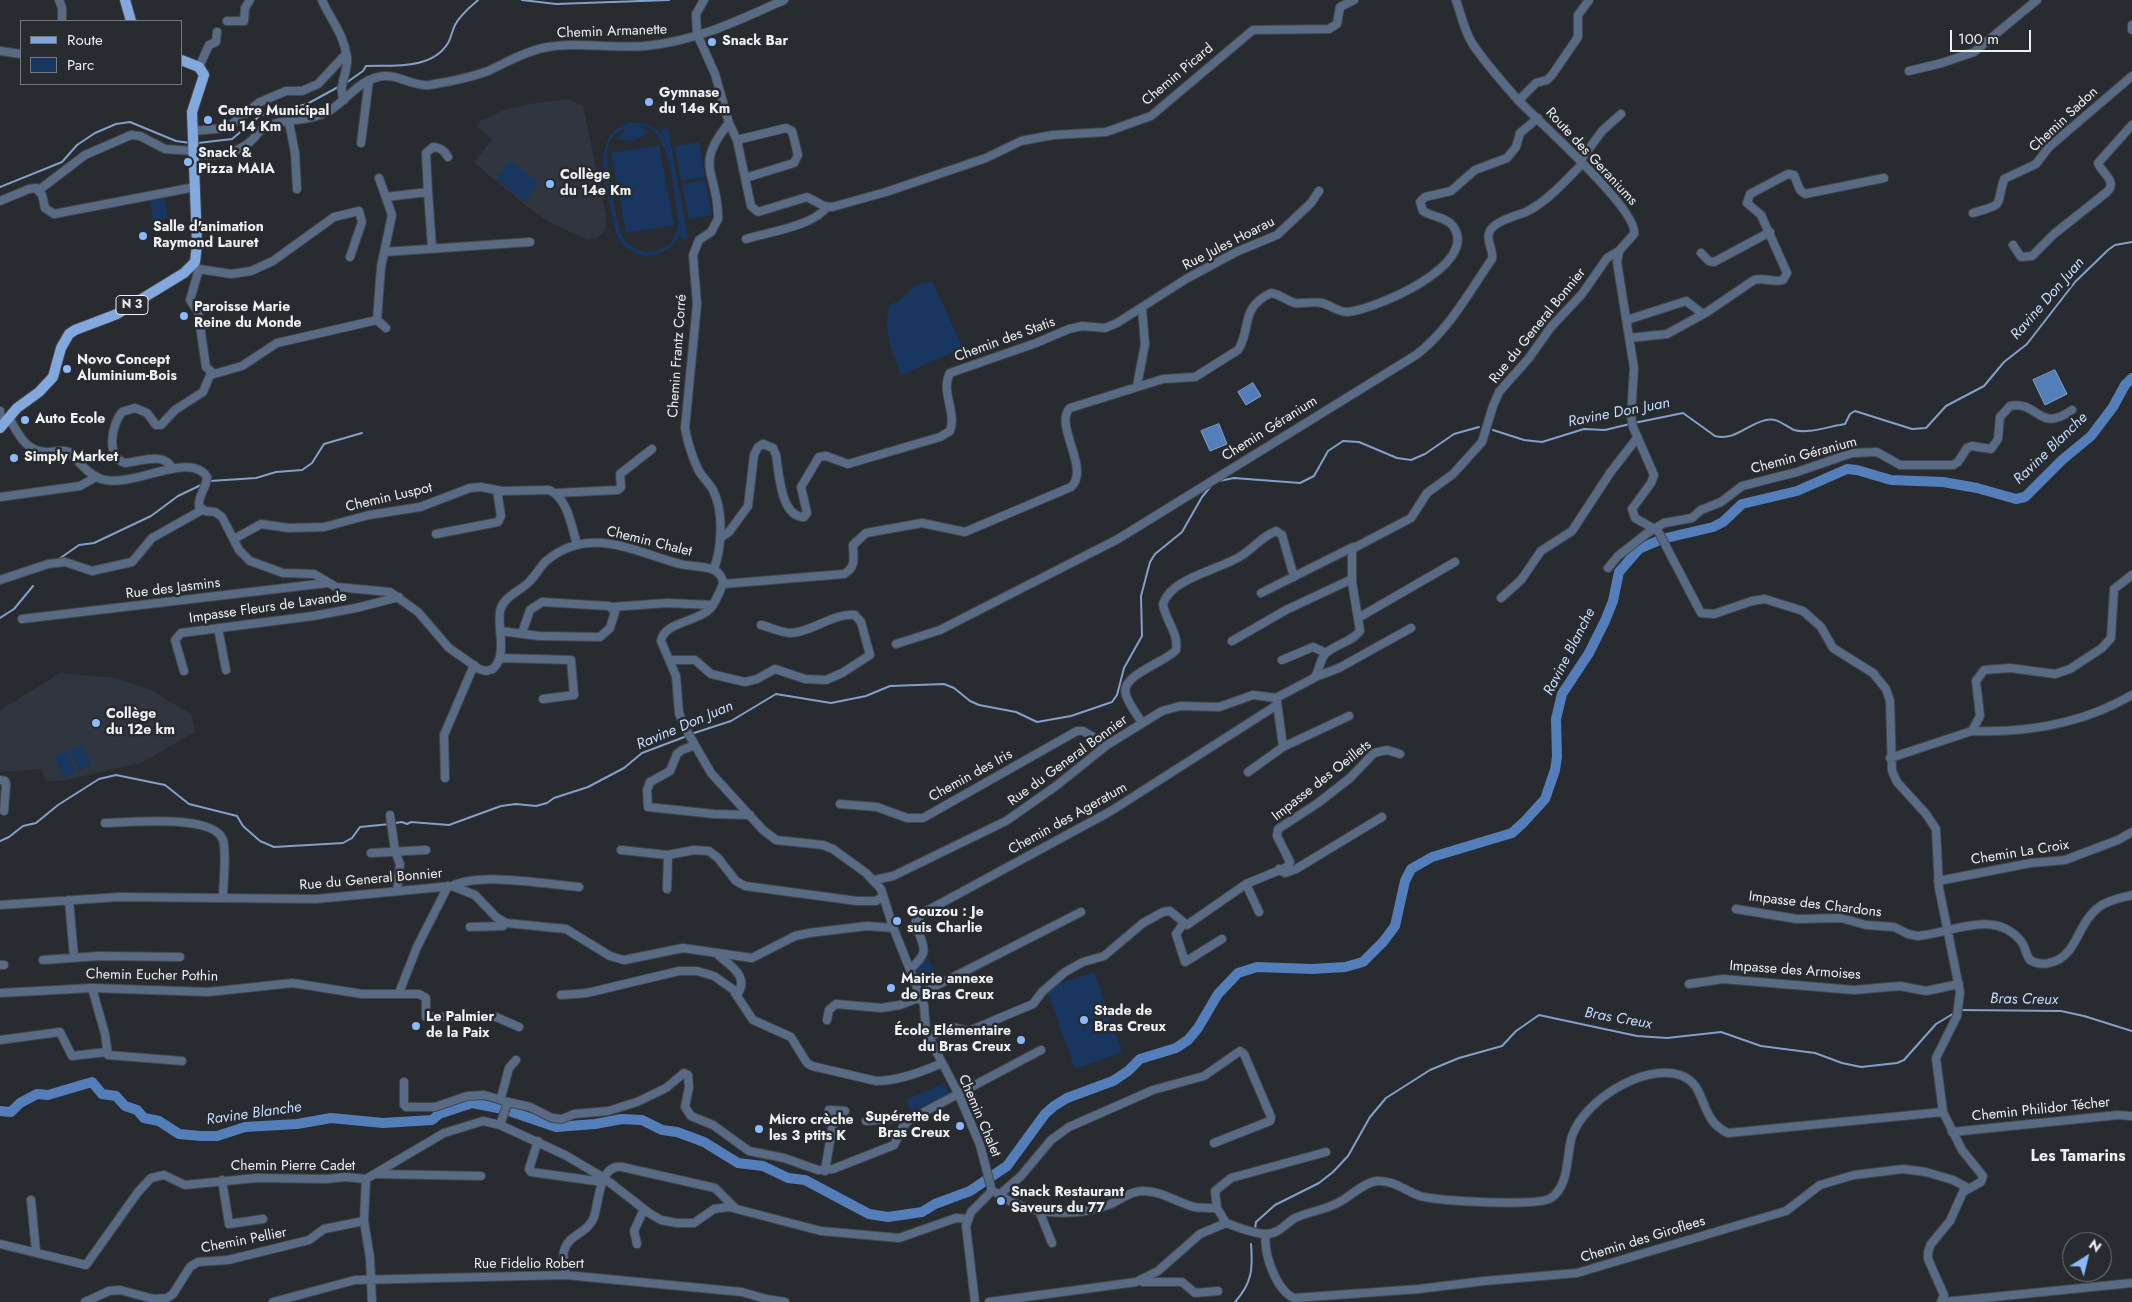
<!DOCTYPE html>
<meta charset="utf-8">
<style>
body{margin:0}
#map{position:relative;width:2132px;height:1302px;overflow:hidden;background:#282b2f;font-family:Jost,sans-serif}
canvas{display:block}
.legend{position:absolute;left:20px;top:20px;width:162px;height:65px;box-sizing:border-box;background:#282b2f;border:1px solid #777a7d;margin:0;padding:6px 9px;list-style:none;font-size:15px;color:#eef0f2}
.legend li{display:flex;align-items:center;gap:10px;height:25px}
.legend b{width:25px;border:1px solid #777a7d}
.north{position:absolute;left:2062px;top:1232px;width:50px;height:50px;box-sizing:border-box;background:#282b2f;border:1px solid #777a7d;border-radius:50%;rotate:36deg;font-size:14px;font-weight:700;line-height:20px;text-align:center;color:#eef0f2}
.north::after{content:'';display:block;margin:auto;width:18px;height:22px;background:#8bb9fc;clip-path:polygon(50% 0,100% 100%,50% 72%,0 100%)}
.scale{position:absolute;left:1950px;top:30px;width:81px;height:22px;box-sizing:border-box;border:2px solid #eef0f2;border-top:0;padding-left:6px;font-size:15px;line-height:18px;white-space:nowrap;color:#eef0f2;-webkit-text-stroke:4px #282b2f;paint-order:stroke}
</style>
<div id="map">
<canvas width="2132" height="1302"></canvas>
<ul class="legend">
<li><b style="height:6px;background:#83a8dd"></b>Route</li>
<li><b style="height:14px;background:#193660"></b>Parc</li>
</ul>
<div class="north">N</div>
<div class="scale">100 m</div>
</div>
<script>
const g = document.querySelector('canvas').getContext('2d');
g.lineJoin = 'round';
function fill(path, color) { g.fillStyle = color; g.fill(path, 'evenodd'); }
function strokePath(path, color, width, dash) { g.strokeStyle = color; g.lineWidth = width; g.lineCap = dash ? 'butt' : 'round'; g.setLineDash(dash || []); g.stroke(path); }
function drawText(font, color, halo, rows, align = 'center') {
  g.font = font + ' Jost,sans-serif'; g.lineWidth = 5; g.setLineDash([]); g.textBaseline = 'middle'; g.strokeStyle = halo; g.fillStyle = color; for (const [text, x, y, turn = 0] of rows) {
    g.save(); g.translate(x, y); g.rotate((+turn || 0) * Math.PI / 180); g.textAlign = isNaN(turn) ? turn : align; if (halo) g.strokeText(text, 0, 0); g.fillText(text, 0, 0); g.restore();
  }
}
fill(new Path2D(`
 M568 99 583 106 606 216V227L603 233 597 238 588 240 549 222 527 206 474 163 492 139 477 127 480 121 504 110 529 104Z
 M60 673 116 678 149 689 191 714 195 732 141 763 62 781H46L42 769 0 772V710Z`), '#30363f');
fill(new Path2D(`
 M631 122 648 124 662 133V129L668 128 688 239 682 240 680 234C666 265 623 262 615 229 610 197 585 133 631 122ZM637 126C670 120 674 195 678 218 681 252 639 265 622 235 616 221 605 164 607 150 609 139 616 131 626 128L617 139 632 141 649 133 643 128Z
 M699 142 705 177 681 181 675 146Z
 M659 145 674 225 626 233 611 153Z
 M510 160 539 183 525 202 496 179Z
 M705 180 712 215 689 219 682 184Z
 M164 198 168 218 153 221 150 201Z
 M932 281 963 348 901 375C892 351 883 330 889 305L899 301 915 285Z
 M81 744 91 764 79 770 69 750Z
 M66 751 76 771 64 777 54 757Z
 M928 958 941 982 923 992 911 969Z
 M1094 972 1122 1052 1075 1069 1046 988Z
 M944 1083 951 1096 911 1111 906 1100Z`), '#193660');
const water = new Path2D(`
 M2055 370 2067 394 2045 405 2033 380Z
 M1253 383 1261 396 1246 405 1238 392Z
 M1219 424 1227 444 1210 451 1201 431Z`);
fill(water, '#547eb9');
strokePath(water, '#82a0ca', 1);
strokePath(new Path2D(`
 M522 0 556 4 669 0
 M346 83 363 71 366 66C392 65 432 70 448 43 451 38 452 31 455 25 460 15 470 7 478 0
 M198 143 232 139 261 115 307 104 340 86
 M0 187 62 162 77 145 95 133 116 124 130 122 176 141 190 143
 M1634 423 1683 413 1715 436C1736 441 1747 424 1766 420 1777 417 1785 426 1794 430 1807 434 1827 427 1840 425L1845 424 1850 414 1855 411 1912 429 1926 428 1946 406 1984 386 2004 362 2027 344 2075 282 2108 250 2115 245 2132 242
 M1493 430 1524 440 1542 442 1584 429 1605 430 1630 424
 M210 481 256 478 276 472 302 470 312 463 324 444 362 433
 M1219 481 1234 478 1300 483 1314 476 1328 451 1343 441 1359 442 1397 458 1411 460 1425 454 1454 434 1479 427
 M59 559 79 545 94 543 151 516 178 496 203 484
 M0 618 14 609 33 586
 M691 734 731 721 776 694 831 703 866 696 890 686 944 684 954 688 970 701 979 705 1016 712 1037 722 1071 716 1112 702 1117 695 1124 668 1142 636 1141 596 1150 562 1155 554 1182 532 1202 497 1211 486
 M395 823 402 822 407 824 411 822 449 825 501 806 516 804 536 806 547 803 554 798 588 787 624 768 642 753 687 736
 M0 841 9 837 23 826 36 823 58 805 99 779 116 775 165 785 189 804 237 816 243 826 260 841 274 847 343 843 352 838 360 827 390 824
 M1960 1010 2061 1011 2084 1016 2132 1031
 M1255 1229 1256 1222 1275 1205 1319 1183 1333 1172 1348 1156 1370 1117 1386 1098 1430 1070 1459 1058 1502 1046 1516 1031 1539 1015 1637 1036 1667 1038 1721 1032 1761 1046 1815 1053 1842 1063 1861 1067 1897 1063 1904 1060 1936 1024 1956 1012
 M1235 1302C1252 1283 1253 1269 1251 1244`), '#82a0ca', 2);
strokePath(new Path2D(`
 M0 1111 11 1112 20 1103 37 1094 48 1095 92 1082 102 1094 116 1096 125 1106 137 1110 144 1118 159 1121 179 1134 201 1136H217L245 1127 297 1124 331 1118 383 1123 432 1120 439 1114 472 1103 503 1109
 M509 1111 556 1127 595 1124 622 1119 642 1120 662 1130 677 1132 704 1142 738 1163 763 1166 788 1178 805 1180 869 1214 888 1217 922 1212 935 1204 970 1191 1007 1166 1045 1114 1054 1106 1067 1098 1113 1081 1128 1071 1140 1059 1176 1048 1188 1040 1198 1028 1218 994 1238 973 1257 967 1312 969 1345 967 1363 962 1383 942 1395 926 1405 881 1411 869 1432 857 1512 833 1524 822 1545 799 1555 770 1557 757 1556 719 1562 694 1589 653 1605 621 1613 601 1619 572 1639 549 1662 539 1713 527 1723 522 1742 504 1797 491 1847 469 1857 470 1891 480 1943 482 1977 488 2016 499 2025 497 2062 460 2091 436 2113 407 2125 385 2132 378`), '#547eb9', 10);
const minor = new Path2D(`
 M59 0 62 8V21
 M322 0C331 21 343 32 347 57 349 72 337 86 344 100
 M704 0 696 14 697 34 715 74 729 123 737 140 751 206 758 212 807 197 824 206 832 207 886 192 986 158 1021 141 1053 135 1106 132 1151 116 1253 30 1329 29 1337 24 1340 7 1354 0
 M1456 0C1461 14 1464 30 1472 43 1485 63 1503 83 1518 100 1538 121 1639 210 1634 234L1619 251 1617 262 1634 368 1631 416 1633 427 1654 475 1651 483 1632 509 1635 518 1658 531 1701 613 1714 614 1752 601 1765 599 1803 611 1821 627 1833 648 1873 673 1886 689 1890 701 1892 771 1897 782 1926 814 1936 829 1939 888 1960 992 1957 1016 1936 1058 1943 1112 1962 1150 1983 1176 1981 1182 1963 1192 1950 1221 1931 1244 1928 1252V1259L1944 1295 1941 1302
 M227 21H244L245 8 250 0
 M2132 25V30
 M0 51 21 54
 M199 67 209 45 216 42 217 32
 M1909 71 1942 63 1974 52 2037 0
 M1519 100 1536 83 1547 80 1552 75 1578 37V15L1589 0
 M289 122 295 153 297 189
 M193 131 227 128 260 102 286 91H302L318 84 346 54
 M737 140 786 128 792 131 798 155 794 163 745 178
 M361 143 369 80
 M194 154C214 157 234 156 251 141 257 136 259 129 267 126 287 118 309 122 329 111 346 101 357 82 378 77 397 72 411 87 429 85 448 82 469 78 488 71 506 63 523 52 543 48 576 41 612 49 645 46 697 41 737 21 784 0
 M1580 161 1602 131 1621 114
 M379 178 392 215 381 267 377 320 386 328
 M39 190 85 155 131 135 140 136 165 149 194 151
 M428 192 432 248
 M386 197 428 192 426 153 433 147C441 148 444 150 448 157
 M0 201 29 189 36 188 42 195 45 208 54 214 195 187
 M1973 213C2006 203 1995 208 2004 179L2036 164 2049 147 2132 76
 M746 239C769 232 813 226 827 207
 M2013 245 2021 257 2032 256 2054 234 2107 192C2118 181 2102 174 2098 163L2132 125
 M384 252 530 242
 M1701 253 1709 261 1714 262 1770 232
 M192 266 199 269 190 300 198 312 206 367 214 374 242 366 277 343 377 320
 M199 269 231 274 251 271 273 261 334 217 359 211 362 222 350 257
 M1627 320 1686 301 1703 314
 M1629 338 1667 334 1707 312 1754 280C1764 277 1773 283 1783 280L1787 273 1761 215 1747 203 1750 194 1788 174 1794 175 1800 190 1805 194 1884 178
 M1137 386 1145 344 1142 309
 M0 411 1 427
 M9 418C19 435 26 453 49 452 56 452 62 449 69 452 80 462 86 473 101 479 133 489 190 450 207 477 207 488 198 494 199 506L205 511 215 512 222 517 239 550 250 561 283 573 314 574 336 587 390 592 418 612 449 648 479 669 486 671 493 669C508 654 497 630 500 611 503 597 520 591 529 582 536 575 540 567 546 561 589 525 633 551 680 564 695 568 722 563 723 584 719 593 716 602 710 609 697 622 664 622 661 641L676 676 679 713 684 726 711 773 763 830 776 840 823 845 833 849 866 873 881 889 893 927 924 1005 926 1032 959 1095 980 1145 992 1191
 M172 469C166 451 139 462 125 463 105 457 112 424 122 412L135 408 147 413 156 425H161L175 410 203 392 211 373
 M557 493 618 490 621 487 620 474 652 449
 M0 497 80 486 96 477
 M436 534 498 522 501 516 497 490
 M720 538 729 532 748 506 754 455 758 447 763 444 773 448 776 455C779 471 780 517 804 517L807 513 801 487 819 457 826 456 848 464 940 437 950 431C957 412 940 391 950 373L1036 343 1069 329 1082 326 1105 328 1117 323 1186 279 1236 252 1277 235 1311 203 1319 191
 M234 539 261 524 289 528 324 527 369 515 420 507 470 488 481 487 502 491 549 490C568 498 571 526 577 544
 M1608 568 1618 556 1646 534 1664 523 1692 518 1701 510 1721 502 1742 486 1797 472 1852 453 1877 452 1900 465H1953L1958 462 1967 448 1972 446 1991 449 1998 439 2000 417 2010 406C2039 400 2038 434 2072 410
 M714 569C722 546 724 512 713 490 709 483 703 478 699 471 693 460 687 440 685 428L697 304 693 255 699 240 711 232 718 219C719 172 692 168 729 123
 M0 580 48 564 65 562 92 571 132 562 152 538 202 510
 M723 584 844 574C857 567 853 557 853 545L866 533 922 523 965 532 1071 487C1091 469 1053 424 1070 408L1163 379 1195 377 1238 350C1252 329 1239 308 1271 293 1280 294 1287 301 1295 303 1304 304 1313 301 1322 303 1330 305 1338 312 1347 312 1374 310 1481 265 1453 226 1446 217 1432 217 1423 211L1420 202 1425 197 1451 191 1475 170 1507 158 1516 147 1520 133 1538 118
 M1261 593 1353 547
 M1501 598 1521 580 1541 551 1572 531 1610 473 1637 438
 M612 607 667 603 713 605
 M1358 618 1455 562
 M22 619 327 583
 M218 628 226 670
 M500 631 539 636 600 637 610 628 615 612 609 606 542 602 530 610 522 633
 M1232 641 1286 610 1352 579
 M896 644 940 630 1118 539 1416 355C1449 330 1469 292 1492 259 1494 250 1486 242 1489 233 1493 221 1516 216 1526 212 1548 201 1565 181 1582 164
 M500 658 571 660 574 695 543 699
 M671 660H695L711 674 745 682 757 679 775 669 805 679 826 680 842 673 870 655 861 622 855 615C832 613 813 632 791 633 780 633 771 627 761 625
 M1282 660 1313 647 1326 653
 M184 671 175 640 181 633 313 616 356 608 399 597
 M1315 677 1339 668 1411 628
 M1142 723C1137 714 1129 705 1126 695 1119 675 1165 663 1176 650 1179 633 1165 620 1163 604 1171 578 1219 570 1241 556 1254 548 1261 537 1276 531L1282 535 1294 577
 M1972 731C2027 733 2084 723 2132 695
 M695 745 682 750 677 754 670 771 650 782 647 790 648 807 714 814 750 815
 M1283 747 1349 716
 M1890 758 1972 731 1980 716 1976 681 1984 670 2010 668 2055 674 2070 669 2102 648 2111 638 2114 589 2132 575
 M1248 772 1283 747 1277 702
 M445 778 444 735 474 665
 M0 780 5 781 6 784 4 811
 M840 804 877 807 907 818H923L1077 731H1083L1107 745
 M390 815 395 851 400 864 397 890
 M105 823C128 823 214 813 223 840 227 854 223 883 223 898
 M621 850 668 855 694 850 709 851 718 858 736 881 745 886 857 901H876L883 896
 M371 853 426 850
 M1279 869 1285 873 1296 869 1382 817
 M874 880 893 876 1006 821 1056 786 1107 745 1162 711 1180 706 1219 707 1253 695 1276 698 1314 678C1320 671 1319 660 1326 653 1336 644 1352 642 1360 631L1352 582V549L1411 518 1427 493 1453 474 1482 442 1493 406 1499 392 1529 358 1551 327 1582 294 1607 258 1619 251
 M1938 881 2031 863 2065 860 2118 840 2132 832
 M1246 884 1259 912
 M452 886C482 872 544 884 579 887
 M667 889 668 855
 M69 900 74 957
 M0 905 119 897 316 899 452 886 475 895 496 917 506 923 566 929 610 956 624 960 683 948 752 958 795 936 809 933 867 926 893 928
 M1736 909 1797 919 1841 918 1866 925 1894 927 1908 934 1918 936C1952 933 1993 909 2020 940 2026 946 2025 954 2030 960 2037 964 2042 965 2049 963 2078 957 2076 924 2099 907 2108 900 2121 898 2132 895
 M1183 924 1176 934 1185 962 1222 939
 M470 927 503 926 505 923
 M43 960 99 956 180 957
 M0 965H4
 M910 969C934 949 920 946 916 921L923 913 1111 811 1277 705
 M1689 984 1723 979 1854 990 1900 986 1926 991 1959 984
 M92 988 105 1034 108 1055 182 1061
 M0 993 92 988 208 992 293 983 362 994H419L426 998V1017H496L519 1027
 M399 993 417 947 448 886
 M735 993 753 1020 791 1037 807 1063 812 1066 876 1081C898 1081 922 1072 942 1063
 M920 994 1081 912
 M561 995 587 993 679 971H697L714 976 738 993C750 975 726 963 716 953
 M827 1020 829 1010 836 1004 881 1008 900 1005 921 997
 M929 1037 951 1027 969 1031 1033 1004 1042 992 1065 972 1083 962 1104 956 1143 923 1163 912 1170 911 1187 925 1246 884 1287 867 1290 862 1277 836 1278 829 1318 803 1350 778 1374 753 1387 750 1400 754
 M0 1040 60 1032 72 1056 106 1052
 M404 1082V1105L406 1107H435L467 1096 484 1095 508 1102
 M501 1098 509 1068 516 1060
 M829 1110 845 1111
 M866 1121 899 1118 907 1121
 M500 1125 508 1102 530 1107 552 1118 562 1119 574 1114 608 1111 637 1102 666 1088 684 1073 688 1075 689 1087 685 1107 691 1116 713 1125 749 1151 784 1158 818 1170 833 1169 894 1145 902 1128 909 1120 1041 1050
 M1952 1132 2118 1115 2132 1116
 M538 1141 529 1169 531 1172 603 1182
 M825 1171 835 1111
 M378 1174 481 1176
 M366 1179 364 1221 370 1258 372 1302
 M222 1180 229 1224 263 1219
 M997 1193C1028 1216 1074 1218 1111 1204 1121 1199 1131 1191 1143 1191 1162 1191 1176 1202 1194 1207 1201 1208 1210 1208 1217 1208L1226 1223
 M999 1195 1021 1176 1051 1140 1069 1127 1153 1090 1204 1076 1240 1051 1244 1054 1271 1117 1270 1121 1214 1143
 M31 1200 36 1251
 M1217 1208 1215 1191 1231 1178 1326 1152
 M1040 1213 1052 1243
 M1226 1223C1238 1227 1253 1234 1266 1234 1279 1234 1285 1224 1295 1218 1310 1211 1327 1210 1341 1201 1352 1195 1365 1182 1377 1181 1393 1180 1406 1191 1420 1196 1436 1201 1538 1207 1551 1198 1570 1185 1566 1155 1572 1136 1584 1101 1643 1063 1680 1075 1709 1085 1697 1119 1728 1133L1943 1112
 M1266 1234C1263 1253 1276 1290 1294 1298L1419 1289 1484 1281 1577 1273 1786 1211 1820 1185 1854 1175 1903 1169 1926 1172 1953 1180 1968 1188
 M0 1244 86 1265 138 1192 151 1178 164 1175 185 1185 256 1178 327 1179 345 1177 366 1179 444 1133 483 1121 500 1125 565 1155 604 1178 649 1213 661 1220 677 1223H694L714 1209 729 1207 821 1231 899 1238 956 1218 968 1219
 M637 1244 634 1231 644 1209
 M566 1275C565 1268 562 1259 564 1251 568 1234 588 1234 594 1217 599 1202 599 1164 622 1167L715 1188 735 1208
 M1143 1282H1182L1195 1293 1218 1291
 M85 1302 109 1291 120 1290 154 1299 167 1298 173 1294 190 1267 198 1262 228 1260 309 1240 324 1229 364 1221
 M273 1302 355 1280 566 1275 742 1292 766 1299 785 1302
 M975 1302 966 1226 971 1212 992 1191
 M989 1302 1136 1282 1158 1271 1200 1234 1226 1223
 M1944 1302 2132 1283`);
const major = new Path2D(`
 M125 0 131 21
 M0 428 17 408 39 392 53 377 61 348 69 334 75 330 117 314 184 273 195 262 197 244 192 112 204 75 199 67 181 60`);
strokePath(minor, '#44474a', 10);
strokePath(major, '#44474a', 12);
strokePath(minor, '#586a84', 8);
strokePath(major, '#83a8dd', 10);
for (const [x, y, r, color] of [
 [712,42,5,"#8bb9fc"],
 [649,102,5,"#8bb9fc"],
 [208,120,5,"#8bb9fc"],
 [188,162,5,"#8bb9fc"],
 [550,184,5,"#8bb9fc"],
 [143,236,5,"#8bb9fc"],
 [184,316,5,"#8bb9fc"],
 [67,369,5,"#8bb9fc"],
 [25,420,5,"#8bb9fc"],
 [14,458,5,"#8bb9fc"],
 [96,723,5,"#8bb9fc"],
 [897,921,5,"#8bb9fc"],
 [891,988,5,"#8bb9fc"],
 [1084,1020,5,"#8bb9fc"],
 [416,1026,5,"#8bb9fc"],
 [1021,1040,5,"#8bb9fc"],
 [960,1126,5,"#8bb9fc"],
 [759,1129,5,"#8bb9fc"],
 [1001,1201,5,"#8bb9fc"]
]) { const dot = new Path2D(); dot.arc(x, y, r, 0, 2 * Math.PI); g.fillStyle = color; g.fill(dot); strokePath(dot, '#282b2f', 2); }
for (const [x, y, w] of [
 [132,305,32]
]) { const box = new Path2D(); box.roundRect(x - w / 2, y - 9.5, w, 19, 4); g.fillStyle = '#282b2f'; g.fill(box); strokePath(box, '#eef0f2', 1); }
drawText('bold 12px', '#eef0f2', null, [
 ["N 3",132,305]
]);
drawText('14px', '#eef0f2', '#282b2f', [
 ["Chemin Armanette",612,32,-2],
 ["Chemin Picard",1178,75,-40],
 ["Chemin Sadon",2064,120,-43],
 ["Route des Geraniums",1591,157,47],
 ["Rue Jules Hoarau",1229,244,-27],
 ["Rue du General Bonnier",1538,326,-51],
 ["Chemin des Statis",1005,340,-20],
 ["Chemin Frantz Corré",678,356,-86],
 ["Chemin Géranium",1270,429,-32],
 ["Chemin Géranium",1804,456,-15],
 ["Chemin Luspot",389,498,-13],
 ["Chemin Chalet",649,542,14],
 ["Rue des Jasmins",173,589,-7],
 ["Impasse Fleurs de Lavande",268,608,-8],
 ["Rue du General Bonnier",1068,761,-36],
 ["Chemin des Iris",971,776,-29],
 ["Impasse des Oeillets",1322,781,-38],
 ["Chemin des Ageratum",1068,819,-29],
 ["Chemin La Croix",2020,853,-9],
 ["Rue du General Bonnier",371,880,-5],
 ["Impasse des Chardons",1815,905,7],
 ["Impasse des Armoises",1795,971,4],
 ["Chemin Eucher Pothin",152,976,1],
 ["Chemin Philidor Técher",2041,1110,-6],
 ["Chemin Chalet",979,1116,67],
 ["Chemin Pierre Cadet",293,1167],
 ["Chemin des Giroflees",1643,1240,-17],
 ["Chemin Pellier",244,1241,-11],
 ["Rue Fidelio Robert",529,1265]
]);
drawText('bold 14px', '#eef0f2', '#282b2f', [
 ["Snack Bar",722,42],
 ["Gymnase",659,94],
 ["du 14e Km",659,110],
 ["Centre Municipal",218,112],
 ["du 14 Km",218,128],
 ["Snack &",198,154],
 ["Pizza MAIA",198,170],
 ["Collège",560,176],
 ["du 14e Km",560,192],
 ["Salle d'animation",153,228],
 ["Raymond Lauret",153,244],
 ["Paroisse Marie",194,308],
 ["Reine du Monde",194,324],
 ["Novo Concept",77,361],
 ["Aluminium-Bois",77,377],
 ["Auto Ecole",35,420],
 ["Simply Market",24,458],
 ["Collège",106,715],
 ["du 12e km",106,731],
 ["Gouzou : Je",907,913],
 ["suis Charlie",907,929],
 ["Mairie annexe",901,980],
 ["de Bras Creux",901,996],
 ["Stade de",1094,1012],
 ["Bras Creux",1094,1028],
 ["Le Palmier",426,1018],
 ["de la Paix",426,1034],
 ["École Elémentaire",1011,1032,"right"],
 ["du Bras Creux",1011,1048,"right"],
 ["Supérette de",950,1118,"right"],
 ["Bras Creux",950,1134,"right"],
 ["Micro crèche",769,1121],
 ["les 3 ptits K",769,1137],
 ["Snack Restaurant",1011,1193],
 ["Saveurs du 77",1011,1209]
], 'left');
drawText('italic 15px', '#c4dcfe', '#282b2f', [
 ["Ravine Don Juan",2048,299,-49],
 ["Ravine Don Juan",1619,413,-11],
 ["Ravine Blanche",2051,449,-44],
 ["Ravine Blanche",1570,652,-63],
 ["Ravine Don Juan",685,726,-23],
 ["Bras Creux",2024,1000,1],
 ["Bras Creux",1618,1019,10],
 ["Ravine Blanche",254,1114,-8]
]);
drawText('bold 16px', '#eef0f2', '#282b2f', [
 ["Les Tamarins",2078,1157]
]);
</script>
